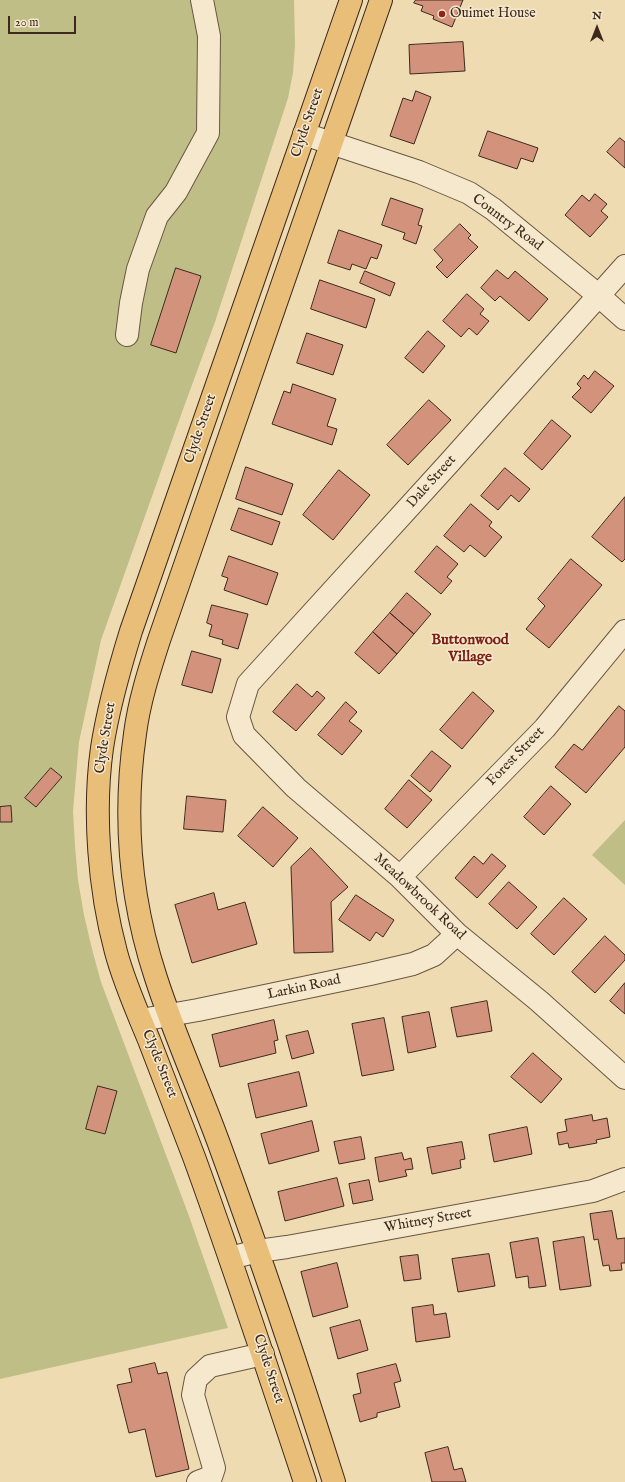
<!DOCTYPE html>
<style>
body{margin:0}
#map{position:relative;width:625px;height:1482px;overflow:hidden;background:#efdbb1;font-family:"IM FELL English",serif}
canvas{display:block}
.north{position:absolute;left:577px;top:8px;width:40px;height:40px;-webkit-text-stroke:3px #f5e8cc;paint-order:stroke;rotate:0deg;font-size:11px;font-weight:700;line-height:16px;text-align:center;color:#3d291d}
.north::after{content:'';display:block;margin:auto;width:14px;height:18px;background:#3d291d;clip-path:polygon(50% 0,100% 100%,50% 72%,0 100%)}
.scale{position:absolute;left:8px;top:16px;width:68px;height:18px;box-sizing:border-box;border:2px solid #3d291d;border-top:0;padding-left:5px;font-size:12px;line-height:14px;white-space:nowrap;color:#3d291d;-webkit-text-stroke:3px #f5e8cc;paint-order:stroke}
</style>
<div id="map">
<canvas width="625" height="1482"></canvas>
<div class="north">N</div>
<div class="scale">20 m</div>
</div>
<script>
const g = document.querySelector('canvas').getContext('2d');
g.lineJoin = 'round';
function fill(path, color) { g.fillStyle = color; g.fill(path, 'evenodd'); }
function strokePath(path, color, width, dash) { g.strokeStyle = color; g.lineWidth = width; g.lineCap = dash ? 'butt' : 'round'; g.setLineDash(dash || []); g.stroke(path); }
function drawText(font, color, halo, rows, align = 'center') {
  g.font = font + ' "IM FELL English",serif'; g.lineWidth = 3; g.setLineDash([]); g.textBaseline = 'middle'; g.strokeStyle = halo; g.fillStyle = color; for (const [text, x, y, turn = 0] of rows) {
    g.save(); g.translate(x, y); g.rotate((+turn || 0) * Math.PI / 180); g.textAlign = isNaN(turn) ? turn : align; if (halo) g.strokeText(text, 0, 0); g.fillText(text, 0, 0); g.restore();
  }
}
fill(new Path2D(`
 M0 0H294L295 45 293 73 288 98 215 322 177 426 101 640 79 742 73 811 75 846 78 880 84 915 92 949 101 982 189 1216 228 1328 0 1379Z
 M625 820V885L592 855Z`), '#c0be87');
const building = new Path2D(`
 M416 0H463L452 27 433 19 434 16 421 11 423 6 414 3Z
 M463 42 465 71 410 74 409 45Z
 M416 91 431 97 414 144 390 136 403 98 412 101Z
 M488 131 538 148 533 162 521 158 517 169 479 156Z
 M620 138 625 142V168L607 152Z
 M595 194 607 204 601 211 608 217 590 237 565 215 582 195 589 201Z
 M391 198 423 209 418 225 422 226 416 244 403 239 405 233 382 225Z
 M460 224 471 235 468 238 478 247 447 278 436 267 443 260 434 250Z
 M339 230 382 245 377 259 371 257 366 269 352 264 350 270 328 263Z
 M176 268 201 276 176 353 151 345Z
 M497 270 508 279 515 271 548 299 529 321 500 296 495 301 481 288Z
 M365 271 395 283 390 296 360 283Z
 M320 280 375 299 366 328 311 309Z
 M467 294 484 309 480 314 489 321 477 335 469 328 461 337 443 321Z
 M428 331 445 346 423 373 405 358Z
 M307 333 343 345 333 375 297 363Z
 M595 371 614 386 591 413 572 397 581 388 577 384 584 375 588 379Z
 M293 384 336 399 327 426 337 429 332 445 272 424 284 391 290 393Z
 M429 400 451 420 408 465 387 445Z
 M552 420 571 436 542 470 524 454Z
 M246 467 293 484 282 515 236 499Z
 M505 468 530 489 519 502 511 495 498 510 481 496Z
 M339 470 370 495 333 540 303 515Z
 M625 497V559L622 562 592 537Z
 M471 504 492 522 489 526 502 537 485 557 470 545 464 552 444 536Z
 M239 508 280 522 272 545 231 530Z
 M437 546 458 564 447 577 452 581 441 594 415 572Z
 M229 556 278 573 267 605 224 590 228 578 222 576Z
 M571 559 602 585 549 648 526 629 545 606 538 599Z
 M407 593 431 614 414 634 390 613Z
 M212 605 248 614 238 649 222 644 223 640 209 636 212 625 207 623Z
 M390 613 414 634 397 654 373 632Z
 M373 632 397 654 379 674 355 653Z
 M192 651 221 659 212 693 182 685Z
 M297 684 312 697 317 691 325 698 296 731 273 712Z
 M473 692 494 711 462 749 440 730Z
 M346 702 357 712 349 721 362 731 342 755 318 735Z
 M619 706 625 711V747L586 793 555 767 574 744 582 750Z
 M432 751 451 766 430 792 411 776Z
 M51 768 62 777 36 807 25 798Z
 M409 780 432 800 407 828 385 809Z
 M551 786 571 804 544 835 524 817Z
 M187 796 226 800 223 832 184 829Z
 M11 806 12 822H0V807Z
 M263 807 298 838 273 867 238 836Z
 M311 848 348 887 331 902 333 952 294 953 291 867Z
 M492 854 506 866 477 898 455 878 474 856 483 864Z
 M509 882 537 907 517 929 489 904Z
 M214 893 218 910 245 902 257 944 192 963 175 905Z
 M356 895 394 920 383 937 376 932 370 941 339 920Z
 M564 898 587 919 554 955 531 934Z
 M605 936 625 955V960L595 993 572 972Z
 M625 983V1014L610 1001Z
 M487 1001 492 1031 457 1037 451 1008Z
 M429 1012 436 1047 408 1053 402 1017Z
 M384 1018 394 1070 362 1076 352 1024Z
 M274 1020 278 1040 274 1041 276 1053 220 1067 212 1035Z
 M308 1031 314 1053 292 1059 286 1036Z
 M533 1053 562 1079 541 1103 511 1077Z
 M299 1072 307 1106 256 1118 248 1084Z
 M98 1086 117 1091 105 1134 86 1129Z
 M592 1115 593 1121 607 1118 610 1137 596 1140 597 1143 569 1148 568 1143 559 1145 557 1133 567 1131 565 1120Z
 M312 1121 319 1151 269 1164 261 1134Z
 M527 1127 532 1154 494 1162 489 1135Z
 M361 1137 365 1159 339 1164 334 1142Z
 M462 1142 465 1159 460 1160 461 1168 432 1174 427 1148Z
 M402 1153 404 1160 411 1158 413 1169 405 1170 407 1176 379 1182 375 1158Z
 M337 1178 344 1206 285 1221 278 1192Z
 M369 1180 373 1200 353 1204 349 1184Z
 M612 1211 617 1239 625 1238V1263H621L622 1270 610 1271 609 1265 603 1266 598 1239 594 1240 590 1214Z
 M584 1237 591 1286 560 1290 553 1242Z
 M538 1238 546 1286 529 1288 528 1276 516 1278 510 1243Z
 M489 1254 495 1286 458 1292 452 1259Z
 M418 1255 421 1279 404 1281 400 1257Z
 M337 1263 348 1307 313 1317 301 1272Z
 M433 1305 434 1315 446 1313 450 1337 416 1342 412 1308Z
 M360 1320 368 1350 338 1359 330 1328Z
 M155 1363 158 1374 167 1372 189 1469 156 1477 145 1429 129 1433 117 1385 132 1382 129 1369Z
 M396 1364 401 1381 394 1383 400 1407 377 1413V1417L360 1422 353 1395 361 1393 357 1374Z
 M448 1447 454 1470 462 1468 466 1482H432L425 1453Z`);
fill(building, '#d3927c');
strokePath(building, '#3d291d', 1);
const minor = new Path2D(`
 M304 134 419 172 469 193 493 209 598 295 625 319
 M625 266 449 463 248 684 238 717 244 735 296 788 400 877 457 934 539 1001 625 1078
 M127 335 131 303 138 269 157 216 176 192 208 133 209 36 202 0
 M400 877 545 728 625 631
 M141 1020 198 1010 370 974 413 964 434 955 457 934
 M230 1258 258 1251 287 1247 593 1191 625 1179
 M198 1482 211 1477 214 1468 193 1395 196 1379 210 1366 263 1354`);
const major = new Path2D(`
 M305 1482C269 1373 233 1264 194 1157 179 1117 164 1078 149 1040 137 1011 124 982 116 952 99 889 93 812 102 748 108 708 119 670 131 631L351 0
 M334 1482C299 1371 262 1261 222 1152 201 1093 175 1037 156 978 130 899 123 817 135 734 139 702 149 671 159 640L381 0`);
strokePath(minor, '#6a5642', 24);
strokePath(major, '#3d291d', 24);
strokePath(minor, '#f5e8cc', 22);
strokePath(major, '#e8be78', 22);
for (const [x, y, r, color] of [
 [442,14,4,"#8f2418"]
]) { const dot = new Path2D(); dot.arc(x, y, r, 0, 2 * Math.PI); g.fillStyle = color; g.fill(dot); strokePath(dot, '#f5e8cc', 1.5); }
drawText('14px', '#3d291d', '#f5e8cc', [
 ["Ouimet House",450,14]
], 'left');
drawText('14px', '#3d291d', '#f5e8cc', [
 ["Clyde Street",308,123,-71],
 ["Country Road",507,223,37],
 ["Clyde Street",201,429,-71],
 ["Dale Street",432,482,-48],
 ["Clyde Street",106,738,-81],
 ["Forest Street",516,757,-46],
 ["Meadowbrook Road",419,897,43],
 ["Larkin Road",304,988,-12],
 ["Clyde Street",159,1064,68],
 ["Whitney Street",428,1221,-10],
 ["Clyde Street",268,1369,72]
]);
drawText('bold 15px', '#7a1f14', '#f5e8cc', [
 ["Buttonwood",470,641],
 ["Village",470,658]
]);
</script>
